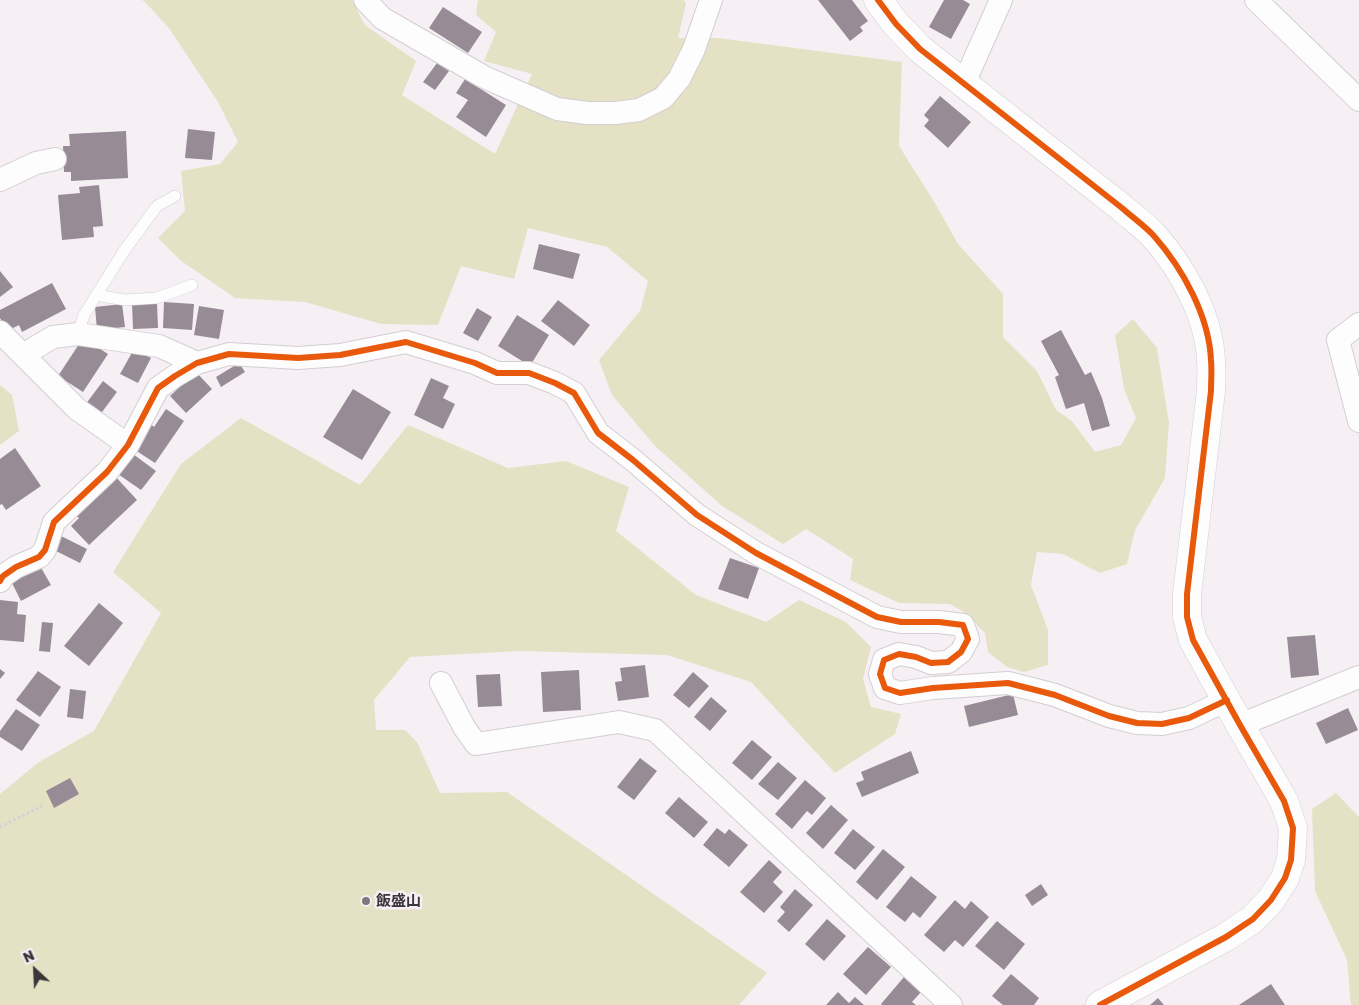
<!DOCTYPE html>
<meta charset="utf-8">
<style>
body{margin:0}
#map{position:relative;width:1359px;height:1005px;overflow:hidden;background:#f6f0f5;font-family:"Golos Text",sans-serif}
canvas{display:block}
.north{position:absolute;left:10px;top:945px;width:50px;height:50px;-webkit-text-stroke:4px #f8eef6;paint-order:stroke;rotate:335deg;font-size:14px;font-weight:700;line-height:20px;text-align:center;color:#3a373a}
.north::after{content:'';display:block;margin:auto;width:18px;height:22px;background:#3a373a;clip-path:polygon(50% 0,100% 100%,50% 72%,0 100%)}
</style>
<div id="map">
<canvas width="1359" height="1005"></canvas>
<div class="north">N</div>
</div>
<script>
const g = document.querySelector('canvas').getContext('2d');
g.lineJoin = 'round';
function fill(path, color) { g.fillStyle = color; g.fill(path, 'evenodd'); }
function strokePath(path, color, width, dash) { g.strokeStyle = color; g.lineWidth = width; g.lineCap = dash ? 'butt' : 'round'; g.setLineDash(dash || []); g.stroke(path); }
function drawText(font, color, halo, rows, align = 'center') {
  g.font = font + ' "Golos Text","Noto Sans JP",sans-serif'; g.lineWidth = 5; g.setLineDash([]); g.textBaseline = 'middle'; g.strokeStyle = halo; g.fillStyle = color; for (const [text, x, y, turn = 0] of rows) {
    g.save(); g.translate(x, y); g.rotate((+turn || 0) * Math.PI / 180); g.textAlign = isNaN(turn) ? turn : align; if (halo) g.strokeText(text, 0, 0); g.fillText(text, 0, 0); g.restore();
  }
}
fill(new Path2D(`
 M141 0H352L365 25 416 61 402 95 495 154 532 74 484 61 496 32 476 15 478 0H684L686 4 678 38H718L902 62 899 146 935 203 958 244 1003 294V337L1037 371 1056 410 1072 421 1095 452 1121 445 1136 418 1124 389 1115 335 1133 319 1157 348 1169 423 1165 478 1135 530 1127 564 1100 573 1063 554 1037 552 1031 585 1048 630V665L1024 672 1007 667 988 652 985 633 964 612 950 604 899 603 850 580 853 559 806 529 783 544 722 506 655 446 612 395 599 360 640 311 648 281 607 247 528 228 514 279 461 266 438 325 381 324 305 302 235 298 180 260 158 238 185 211 181 171 220 164 238 142 218 102 169 28 144 1Z
 M0 385 12 395 19 431 0 445Z
 M241 418 360 485 408 425 508 468 566 461 629 487 616 531 696 595 766 622 799 600 846 622 871 647 863 679 871 707 901 714 895 734 835 773 751 682 667 655 520 651 410 657 374 700 376 730H405L417 742 440 793 507 792 767 973 739 1005H0V794L39 762 94 731 161 613 113 572 181 464Z
 M1336 793 1359 817V1005H1351L1347 960 1315 891 1312 809Z`), '#e5e1c4');
fill(new Path2D(`
 M818 0H852L868 21 860 27 863 31 850 41Z
 M944 0H963L970 4 951 39 929 27Z
 M443 7 482 32 468 53 429 28Z
 M437 63 449 71 435 90 423 82Z
 M465 79 506 105 486 137 456 117 468 100 456 93Z
 M940 96 971 122 948 148 924 126 929 120 924 115Z
 M188 129 215 132 212 160 185 158Z
 M126 131 128 178 71 181V172H64L63 146H70L69 134Z
 M99 185 103 226 93 227 94 237 62 240 58 195 80 193 79 187Z
 M539 244 580 254 573 279 533 269Z
 M0 271 13 287 0 297Z
 M52 283 66 309 22 332 19 325 7 331 0 318V310Z
 M558 300 590 325 574 346 541 321Z
 M164 302 194 304 192 330 163 328Z
 M157 303 158 328 133 329 132 304Z
 M122 304 125 327 97 330 95 307Z
 M199 306 224 310 219 339 194 335Z
 M477 308 492 317 478 341 463 333Z
 M517 315 549 335 530 366 498 346Z
 M1061 330 1085 375 1091 372 1102 398 1110 426 1092 431 1084 403 1066 409 1055 377 1059 375 1041 341Z
 M83 338 108 354 83 392 58 376Z
 M134 349 151 358 138 383 120 374Z
 M239 363 245 372 221 387 216 377Z
 M196 372 212 389 186 413 170 396Z
 M431 378 449 386 443 398 455 404 443 429 414 415Z
 M103 381 117 392 99 416 85 405Z
 M353 389 391 412 362 460 323 437Z
 M166 409 184 421 155 463 132 448 149 423 154 427Z
 M15 448 41 486 6 510 2 504 0 505V459Z
 M133 454 156 471 141 490 118 474Z
 M114 475 137 500 89 545 71 526 79 518 73 513Z
 M59 535 87 549 80 563 52 549Z
 M730 558 759 568 748 599 718 589Z
 M40 566 51 585 21 601 11 581Z
 M0 600 18 602 17 614 26 615 24 642 0 640Z
 M99 603 123 623 89 666 64 646Z
 M42 622 53 623 50 652 39 651Z
 M1315 635 1319 675 1291 678 1287 637Z
 M645 665 649 697 618 701 615 682 622 681 620 668Z
 M0 669 5 673 0 679Z
 M579 670 581 710 543 712 541 672Z
 M38 671 61 687 40 717 16 700Z
 M693 672 709 686 689 708 673 695Z
 M500 674 502 706 478 707 476 675Z
 M70 689 86 691 83 719 67 717Z
 M1013 694 1018 715 969 727 964 706Z
 M711 697 727 711 710 731 694 717Z
 M1348 708 1358 730 1326 744 1316 723Z
 M16 709 40 725 22 751 0 737V731Z
 M752 740 772 757 752 780 732 763Z
 M911 751 919 773 862 797 856 783 864 780 861 772Z
 M640 758 657 771 634 800 617 787Z
 M778 762 797 778 778 800 758 784Z
 M70 778 79 794 54 808 46 791Z
 M805 780 826 798 812 815 807 811 792 829 775 814Z
 M679 797 708 822 694 838 665 813Z
 M831 805 848 820 823 849 806 833Z
 M717 828 725 834 729 829 748 845 729 867 703 845Z
 M853 829 875 847 855 870 834 853Z
 M883 849 905 867 877 900 856 882Z
 M769 860 782 872 773 882 783 892 764 913 740 892Z
 M911 876 937 897 920 918 913 912 905 922 886 907Z
 M1041 884 1048 895 1032 906 1025 895Z
 M795 889 813 905 789 932 777 921 785 912 780 907Z
 M955 900 965 909 971 901 989 917 963 947 955 940 944 952 924 935Z
 M827 919 846 936 824 961 805 944Z
 M997 921 1025 944 1004 970 975 946Z
 M868 947 891 967 866 995 843 974Z
 M1011 974 1039 998 1034 1005H1003L992 996Z
 M904 977 921 992 912 1002 916 1005H882L881 1004Z
 M1271 984 1285 1005H1239Z
 M838 992 849 1003 855 997 864 1005H826Z
 M1158 998 1164 1005H1150Z`), '#978b96');
const service = new Path2D(`
 M96 295 125 300 157 298 192 285
 M78 334 84 315 124 251 157 206 175 196`);
const minor = new Path2D(`
 M365 0 382 18 484 77 557 109 587 113H615L639 110 663 98 679 79 694 49 711 0
 M1256 0 1359 100
 M964 83 1001 0
 M0 180 36 163 55 159
 M1359 324 1338 340 1359 421
 M0 332 77 409 128 445
 M23 355 53 337 78 334 159 346 197 363
 M0 581 3 576 16 567 39 557 45 550 54 522 107 472 128 445 158 388 175 376 197 363 229 354 298 358 340 355 406 342 475 363 497 373H529L555 383 574 393 598 433 633 460 697 515 756 553 877 617 901 622H939L963 625 968 639 961 652 948 662 931 663 916 657 899 654 884 660 880 674 885 688 900 693 933 688 1008 683 1055 695 1109 716 1137 723 1162 724 1189 718 1227 700
 M441 683 464 727 476 744 619 722 655 730 951 1005
 M1240 725 1359 677`);
const tertiary = new Path2D(`
 M878 0 896 24 920 49 1122 208C1132 217 1145 226 1154 236 1183 269 1209 316 1211 360 1212 371 1211 381 1211 391L1187 594V617L1193 640 1240 725 1284 801 1293 828 1291 860 1285 878 1271 900 1253 919 1226 937 1100 1005`);
strokePath(service, '#d2ced1', 12);
strokePath(minor, '#d2ced1', 24);
strokePath(tertiary, '#d2ced1', 29);
strokePath(new Path2D(`
 M0 827 44 805`), '#d4d2d4', 3, [2.5, 2.5]);
strokePath(service, '#fefdfe', 11);
strokePath(minor, '#fefdfe', 22);
strokePath(tertiary, '#fefdfe', 28);
strokePath(new Path2D(`
 M878 0 896 24 920 49 1122 208C1132 217 1145 226 1154 236 1183 269 1209 316 1211 360 1212 371 1211 381 1211 391L1187 594V617L1193 640 1240 725 1284 801 1293 828 1291 860 1285 878 1271 900 1253 919 1226 937 1100 1005
 M0 581 3 576 16 567 39 557 45 550 54 522 107 472 128 445 158 388 175 376 197 363 229 354 298 358 340 355 406 342 475 363 497 373H529L555 383 574 393 598 433 633 460 697 515 756 553 877 617 901 622H939L963 625 968 639 961 652 948 662 931 663 916 657 899 654 884 660 880 674 885 688 900 693 933 688 1008 683 1055 695 1109 716 1137 723 1162 724 1189 718 1227 700`), '#e8590c', 6);
for (const [x, y, r, color] of [
 [366,901,5,"#7c787b"]
]) { const dot = new Path2D(); dot.arc(x, y, r, 0, 2 * Math.PI); g.fillStyle = color; g.fill(dot); strokePath(dot, '#f8eef6', 2); }
drawText('bold 15px', '#3a373a', '#f8eef6', [
 ["飯盛山",376,901]
], 'left');
</script>
